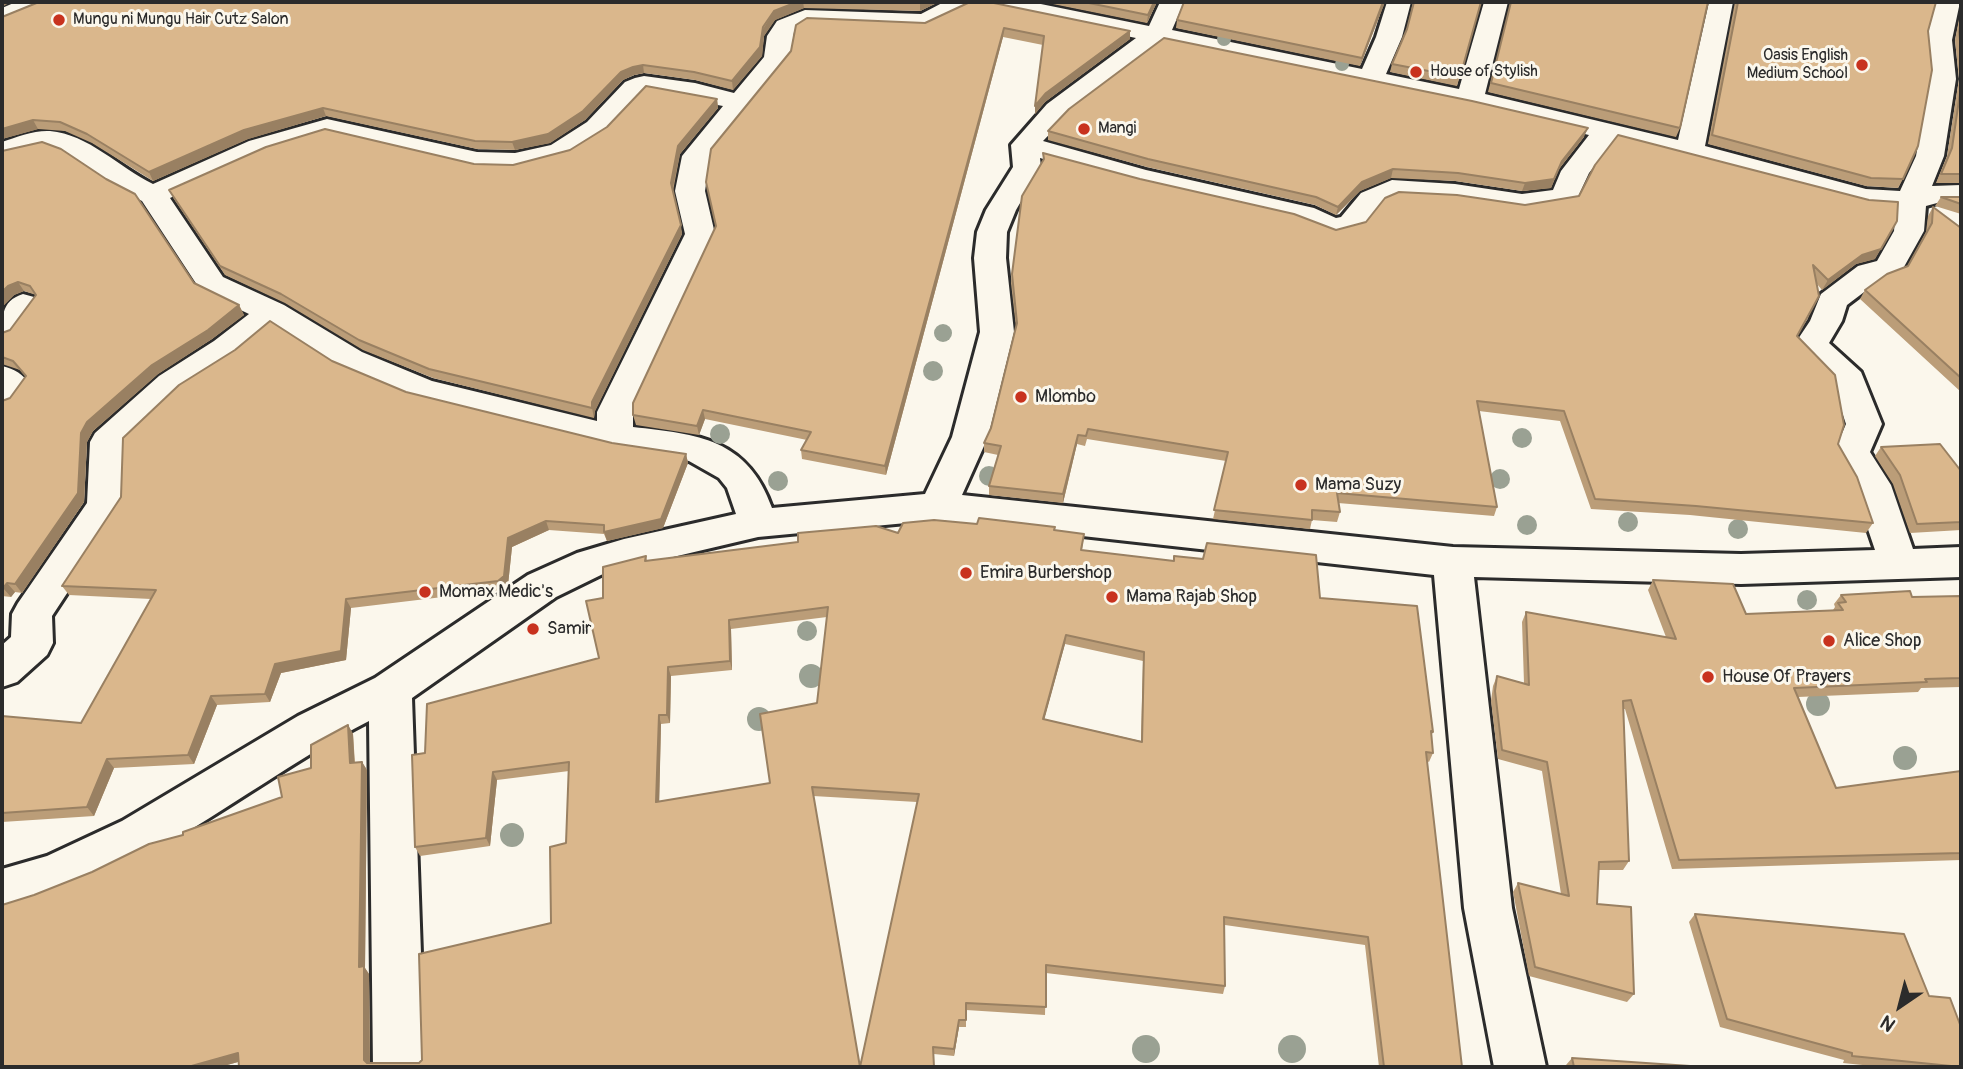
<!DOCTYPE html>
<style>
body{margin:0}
#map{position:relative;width:1963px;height:1069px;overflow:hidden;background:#fbf7ec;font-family:Pangolin,sans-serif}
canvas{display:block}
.frame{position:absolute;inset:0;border:4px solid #2b2b2b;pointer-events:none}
.north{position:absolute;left:1865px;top:971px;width:70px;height:70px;-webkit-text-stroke:5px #fbf7ec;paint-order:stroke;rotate:215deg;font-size:19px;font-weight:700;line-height:28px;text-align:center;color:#2b2b2b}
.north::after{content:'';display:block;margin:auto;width:24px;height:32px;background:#2b2b2b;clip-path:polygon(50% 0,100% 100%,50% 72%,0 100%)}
</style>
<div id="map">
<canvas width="1963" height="1069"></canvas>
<div class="frame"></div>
<div class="north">N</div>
</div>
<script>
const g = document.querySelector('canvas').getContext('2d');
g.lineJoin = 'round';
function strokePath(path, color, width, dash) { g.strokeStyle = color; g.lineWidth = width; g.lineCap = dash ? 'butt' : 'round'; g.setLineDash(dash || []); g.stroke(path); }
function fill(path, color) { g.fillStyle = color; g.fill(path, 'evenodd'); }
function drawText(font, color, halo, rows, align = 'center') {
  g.font = font + ' Pangolin,sans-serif'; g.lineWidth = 6; g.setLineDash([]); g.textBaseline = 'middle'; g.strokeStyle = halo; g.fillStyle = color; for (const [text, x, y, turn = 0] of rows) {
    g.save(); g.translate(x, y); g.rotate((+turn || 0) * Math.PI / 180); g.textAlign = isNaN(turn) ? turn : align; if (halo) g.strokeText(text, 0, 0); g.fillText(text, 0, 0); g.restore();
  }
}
const street = new Path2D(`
 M16 2H47L44 7 2 24V8Z
 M944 2H973L970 7 925 29 807 24 794 32 790 58 786 63 710 157 705 191 715 234 633 412V427C698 434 748 439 772 508L925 494 952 437 980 332 974 258 977 232 986 210 1013 167 1011 145 1047 104 1136 38 996 9 987 7 984 2H1031L1149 26 1160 2H1184L1172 30 1362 69 1376 37 1387 2H1411L1402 37 1386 74 1459 89 1484 2H1508L1485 94 1678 140 1709 2H1733L1705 146 1866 189 1900 191 1916 156 1930 79 1926 40 1936 2H1960L1952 40 1956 79 1944 156 1932 186 1961 185V203H1937L1926 206 1924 231 1900 274 1880 280 1847 305 1842 321 1829 343 1861 372 1882 424 1870 452 1891 485 1913 549 1961 547V577L1741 584 1474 577 1512 908 1546 1067H1494L1464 908 1434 575 938 520 758 537 605 573 556 597 412 698 425 1067H373L369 721C295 759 228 810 154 851 106 877 55 898 2 913V869L47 856 122 821 298 716 375 678 528 575 577 553 624 539 736 514 727 488 719 478 689 461 615 449 410 398 338 368 274 327 238 357 183 392 126 446 125 505 52 616 53 643 47 655 17 682 2 687V645L11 637 12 614 18 603 87 503 90 442 95 433 159 376 214 341 249 314 201 291 142 201 112 186 67 155 47 148 2 159V142C16 137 35 130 50 131 88 134 120 168 153 184L249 141 327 119 477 152 515 153 551 145 587 122 625 82 635 78 644 76 695 83 734 93 764 57 767 36 777 21 805 10 921 14ZM1162 43 1470 107 1589 135 1561 171 1553 190 1522 194 1455 184 1392 180 1361 193 1341 217 1336 218 1314 208 1146 170 1043 141 1067 116ZM647 92 723 106 682 156 675 191 685 234 597 412V421L432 381 362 352 284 305 223 277 170 198 269 153 328 135 477 170 515 171 571 157 607 134ZM1614 141 1865 207 1896 209 1894 231 1877 261 1858 266 1821 294 1810 321 1794 345 1833 385 1846 424 1834 452 1853 485 1875 550 1741 554 1453 547 962 495 988 437 1014 332 1006 258 1007 232 1016 210 1041 167 1040 158 1140 186 1293 221 1333 237 1363 229 1381 205 1396 198 1455 202 1522 212 1575 203 1589 173Z
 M23 294 34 297 39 304 14 338 2 341C2 319 0 301 23 294Z
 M2 366C15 369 23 374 30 385L14 406 2 410Z`);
strokePath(street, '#2b2b2b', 6);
fill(street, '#fbf7ec');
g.fillStyle = '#9aa193';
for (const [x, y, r] of [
 [1224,39,7],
 [1342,64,7],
 [943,333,9],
 [933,371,10],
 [720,434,10],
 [1522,438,10],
 [989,476,10],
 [1500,479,10],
 [778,481,10],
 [1628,522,10],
 [1527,525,10],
 [1738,529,10],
 [1807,600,10],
 [807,631,10],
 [811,676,12],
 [1818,704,12],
 [759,719,12],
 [1905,758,12],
 [512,835,12],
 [1146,1049,14],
 [1292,1049,14]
]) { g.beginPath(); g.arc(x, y, r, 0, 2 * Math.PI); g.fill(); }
fill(new Path2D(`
 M39 2H939L920 11 804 8 775 20 764 36 762 56 733 90 695 80 644 73 634 75 623 80 585 120 550 143 515 150 477 149 326 116 248 139 153 181 92 143 65 131 38 129 2 139V17Z
 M970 2 1130 39 1045 102 1035 114 1043 45 1003 37 886 475 802 459 801 450 807 440 705 419 699 435 636 425 633 415 925 23Z
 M1043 2H1157L1147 23Z
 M1184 2H1385L1360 66 1176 28 1177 20Z
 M1413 2H1481L1457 86 1390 72 1392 64 1407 29Z
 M1510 2H1708L1680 128 1676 137 1488 92 1511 3Z
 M1735 2H1936L1928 31 1903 179 1898 188 1866 186 1708 144Z
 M1961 9V183H1936L1947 156 1959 79 1955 40Z
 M717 99 718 108 680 154 673 191 682 234 595 411 594 418 433 378 363 350 285 303 225 275 174 199 169 190 474 164 513 165 570 150Z
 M1048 131 1584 137 1559 169 1551 188 1522 191 1455 181 1391 178 1360 191 1336 215 1315 205 1147 167 1048 140Z
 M2 151 194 283 239 305 244 315 212 339 158 374 93 431 87 442 84 502 22 593 15 592 11 597 2 596V401L10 398 26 377 20 370 2 364V333L10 330 36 295 24 291 14 295 4 305 2 315Z
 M1140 179 1336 230 1875 259 1856 264 1822 290 1817 284 1797 336 1838 444 1873 523 1866 533 1690 515 1591 509 1560 421 1479 411 1497 507 1494 516 1338 503 1340 512 1337 522 1312 520 1310 529 1213 519 1226 461 1087 439 1085 446 1077 444 1063 503 989 495V486L998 455 984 452V443L991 428 1016 327 1011 283 1012 274Z
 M1941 197H1961V214L1935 206Z
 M1933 207 1961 228V392L1860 299 1865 290 1907 267 1926 232 1928 216Z
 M332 361 406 392 612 443 686 454 688 463 663 528 607 541 604 534 549 530 512 547 508 585 501 590 351 608 346 660 281 673 270 702 217 705 194 764 114 768 94 816 2 822V716L81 723 151 599 69 595 62 586Z
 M1881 447 1961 471V530L1910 533 1893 484 1875 456Z
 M977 524 1055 527V530L1084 534 1082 550 1320 598 1433 732 1431 736 1433 753 1429 762 1427 761 1462 1067H1379L1365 945 1225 925V986L1223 994 1046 973 1045 1015 966 1010V1027H959L954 1056 934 1054 917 802 813 796 860 1067 238 1062 220 1067H2L34 895 282 797 311 768 348 725 353 734 355 763 362 762 367 770 365 968 369 974 370 1063H419L551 923 566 843 569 771 497 780 490 846 420 856 415 847 425 753 599 658 603 598 646 556 647 561ZM827 617 817 703 770 783 659 802 661 724 670 723 671 676 732 670 731 629ZM1065 644 1143 661 1141 741 1044 719Z
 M1653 580 1746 614 1833 610 1835 607 1834 604 1841 595 1912 597 1961 596V687L1921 688 1918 692 1798 697 1836 788 1961 771V860L1672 869 1625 709H1623L1629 861 1623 870H1598L1597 904 1634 994 1627 1002 1529 976 1513 892 1518 883 1561 894 1542 771 1498 759 1491 701 1493 686 1497 676 1524 683 1522 622 1526 612 1666 637 1648 590Z
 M1695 914 1929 996 1961 1067H1882L1843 1063 1844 1060 1720 1027 1689 922Z
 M1572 1058 1705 1067H1567L1566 1065Z`), '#bb9d78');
fill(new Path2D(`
 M2 2H11L2 7Z
 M797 2H803L804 8 775 20 764 36 762 56 733 90 732 81 774 11Z
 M923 2H939L920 11V3Z
 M1154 2H1157L1147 23 1148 15Z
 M1383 2H1385L1360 66 1362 58Z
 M1004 28 1003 37 886 475 885 466Z
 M1130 31V39L1045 102 1035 114V106L1046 93Z
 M643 65 644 73 634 75 623 80 585 120 550 143 515 150 512 142 621 72 633 67Z
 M717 99 718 108 680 154 672 192 671 183 678 146Z
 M323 108 326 116 248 139 153 181 149 172 244 130Z
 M33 120 38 129 2 139V129Z
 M1588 128 1584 137 1559 169 1551 188 1522 191 1525 183 1562 161Z
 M1393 169 1391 178 1360 191 1336 215 1338 207 1362 182Z
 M681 225 682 234 595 411 594 418 592 408V402Z
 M1881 249 1875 259 1856 264 1822 290 1828 280 1862 255Z
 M18 282 24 291 14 295 4 305 2 315V292L8 286Z
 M239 305 244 315 212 339 158 374 93 431 87 442 84 502 22 593 15 584 81 433 87 422 152 365Z
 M703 410 705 419 699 435 697 426Z
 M1078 435 1077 444 1063 503V494Z
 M686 454 688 463 663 528 607 541 604 532Z
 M546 521 549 530 512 547 508 585 501 590 498 581 508 538Z
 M7 583 15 592 11 597 3 588Z
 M346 599 351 608 346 660 281 673 270 702 265 694 275 664Z
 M729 620 731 629 732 670 730 661Z
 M1066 635 1065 644 1042 728 1043 719Z
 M668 667 671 676 670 723 667 715Z
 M211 696 217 705 194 764 188 755Z
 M659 715 661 724 659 811 656 802Z
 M348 725 353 734 355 772 350 763Z
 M107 759 114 768 94 816 87 807Z
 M362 762 367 770 365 968 369 974 370 1067 364 1060 359 967Z
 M493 772 497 780 490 846 486 838Z
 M959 1020V1027L954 1056V1049Z
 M238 1053 245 1060 220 1067H188Z`), '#998062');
const building = new Path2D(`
 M39 2H797L774 11 763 27 760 47 732 81 694 72 643 65 633 67 621 72 583 111 548 134 512 142 475 141 323 108 244 130 149 172 87 134 60 122 33 120 2 129V17Z
 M878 2H923L920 3Z
 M970 2H989L1130 31 1046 93 1035 106 1044 36 1004 28 885 466 801 450 811 432 703 410 697 426 633 415V403L716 226 706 182 711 149 791 51 796 25 807 18 925 23Z
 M1084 2H1154L1148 15Z
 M1184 2H1383L1362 58 1177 20Z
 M1414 2H1481L1460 77 1392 64 1407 29Z
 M1511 2H1708L1680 128 1491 83Z
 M1738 2H1936L1928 31 1932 70 1918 146 1903 179 1871 178 1712 135Z
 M1961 22V50L1959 32Z
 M1164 38 1472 101 1588 128 1562 161 1554 179 1525 183 1458 173 1393 169 1362 182 1338 207 1316 197 1148 159 1048 131 1069 109Z
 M646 86 717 99 678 146 671 183 681 225 592 402V408L429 369 359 340 281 294 220 266 169 190 266 147 325 129 474 164 513 165 570 150 607 127Z
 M1961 86V174H1941L1952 148Z
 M1618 135 1869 200 1898 202 1897 221 1881 249 1862 255 1828 280 1813 265 1819 296 1797 336 1835 375 1844 425 1838 444 1857 477 1873 523 1696 506 1595 499 1564 411 1477 401 1497 507 1337 493 1340 512 1312 510V520L1214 510 1228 452 1088 429 1086 436 1078 435 1063 494 989 486 1001 446 984 443 991 428 1017 323 1012 274 1022 196 1044 159 1043 153 1140 179 1294 214 1336 230 1366 222 1385 198 1399 192 1457 195 1525 205 1579 196 1595 165Z
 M42 142 61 149 106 179 135 194 194 283 239 305 208 330 152 365 87 422 81 433 78 493 15 584 7 583 3 588H2V401L10 398 26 376 13 361 2 357V333L10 330 36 295 30 286 18 282 8 286 2 292V151Z
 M1941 197H1961V204Z
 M1933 207 1961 228V378L1865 290 1887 274 1908 266 1932 223Z
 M270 321 332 361 406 392 612 443 686 454 661 519 604 532V525L546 521 508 538 504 576 498 581 346 599 341 651 275 664 265 694 211 696 188 755 107 759 87 807 2 813V716L81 723 156 590 62 586 121 497 123 438 179 385 235 350Z
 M1940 444 1961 471V522L1917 524 1900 475 1881 447Z
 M979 518 1055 527 1054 530 1084 534 1081 550 1174 561V556L1203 559 1207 543 1316 555 1320 598 1417 606 1433 732 1431 731 1433 753 1426 752 1462 1067H1384L1368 937 1224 917 1225 986 1046 965V1007L966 1003V1020H959L954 1049 933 1047 934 1067H860L919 794 812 787 860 1067H239L238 1053 188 1067H2V905L34 895 92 872 149 844 183 835V832L282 797 278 777 311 768V745L348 725 350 763 362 762 359 967 364 966V1060L367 1063H419L422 1060 419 954 551 923 550 847 566 843 569 762 493 772 486 838 415 847 412 755 425 753 427 704 599 658 586 601 603 598V567L646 556 645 561 798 542V533L876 526 898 533 903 523 934 520 977 524ZM828 607 817 703 760 714 770 783 656 802 659 715H667L668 667 730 661 729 620ZM1066 635 1144 652 1142 742 1043 719Z
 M1653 580 1733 584 1746 614 1843 610 1838 603 1846 602 1841 595 1910 591 1912 597 1961 596V678L1925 679 1927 682 1794 688 1836 788 1961 771V853L1679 860 1631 700 1623 701 1629 861 1599 862 1597 904 1631 907 1634 994 1535 967 1518 883 1569 896 1547 762 1502 750 1495 691 1497 676 1529 685 1526 612 1676 639Z
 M1695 914 1904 934 1929 996 1950 998 1961 1027V1067L1852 1056V1053L1727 1019Z
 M1572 1058 1705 1067H1574Z`);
fill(building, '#dab78c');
strokePath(building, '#998062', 2);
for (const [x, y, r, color] of [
 [59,20,7,"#c8321e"],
 [1862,65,7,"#c8321e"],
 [1416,72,7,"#c8321e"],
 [1084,129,7,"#c8321e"],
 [1021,397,7,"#c8321e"],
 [1301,485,7,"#c8321e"],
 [966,573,7,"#c8321e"],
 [425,592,7,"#c8321e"],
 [1112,597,7,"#c8321e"],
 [533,629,7,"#c8321e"],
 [1829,641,7,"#c8321e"],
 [1708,677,7,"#c8321e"]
]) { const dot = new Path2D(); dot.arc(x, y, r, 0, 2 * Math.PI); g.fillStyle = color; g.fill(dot); strokePath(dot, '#fbf7ec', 2.5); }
drawText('16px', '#2b2b2b', '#fbf7ec', [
 ["Mungu ni Mungu Hair Cutz Salon",73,20],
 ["Oasis English",1848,56,"right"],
 ["Medium School",1848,74,"right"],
 ["House of Stylish",1430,72],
 ["Mangi",1098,129]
], 'left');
drawText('18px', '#2b2b2b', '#fbf7ec', [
 ["Mlombo",1035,397],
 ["Mama Suzy",1315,485],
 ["Emira Burbershop",980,573],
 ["Momax Medic's",439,592],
 ["Mama Rajab Shop",1126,597],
 ["Samir",547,629],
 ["Alice Shop",1843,641],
 ["House Of Prayers",1722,677]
], 'left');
</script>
